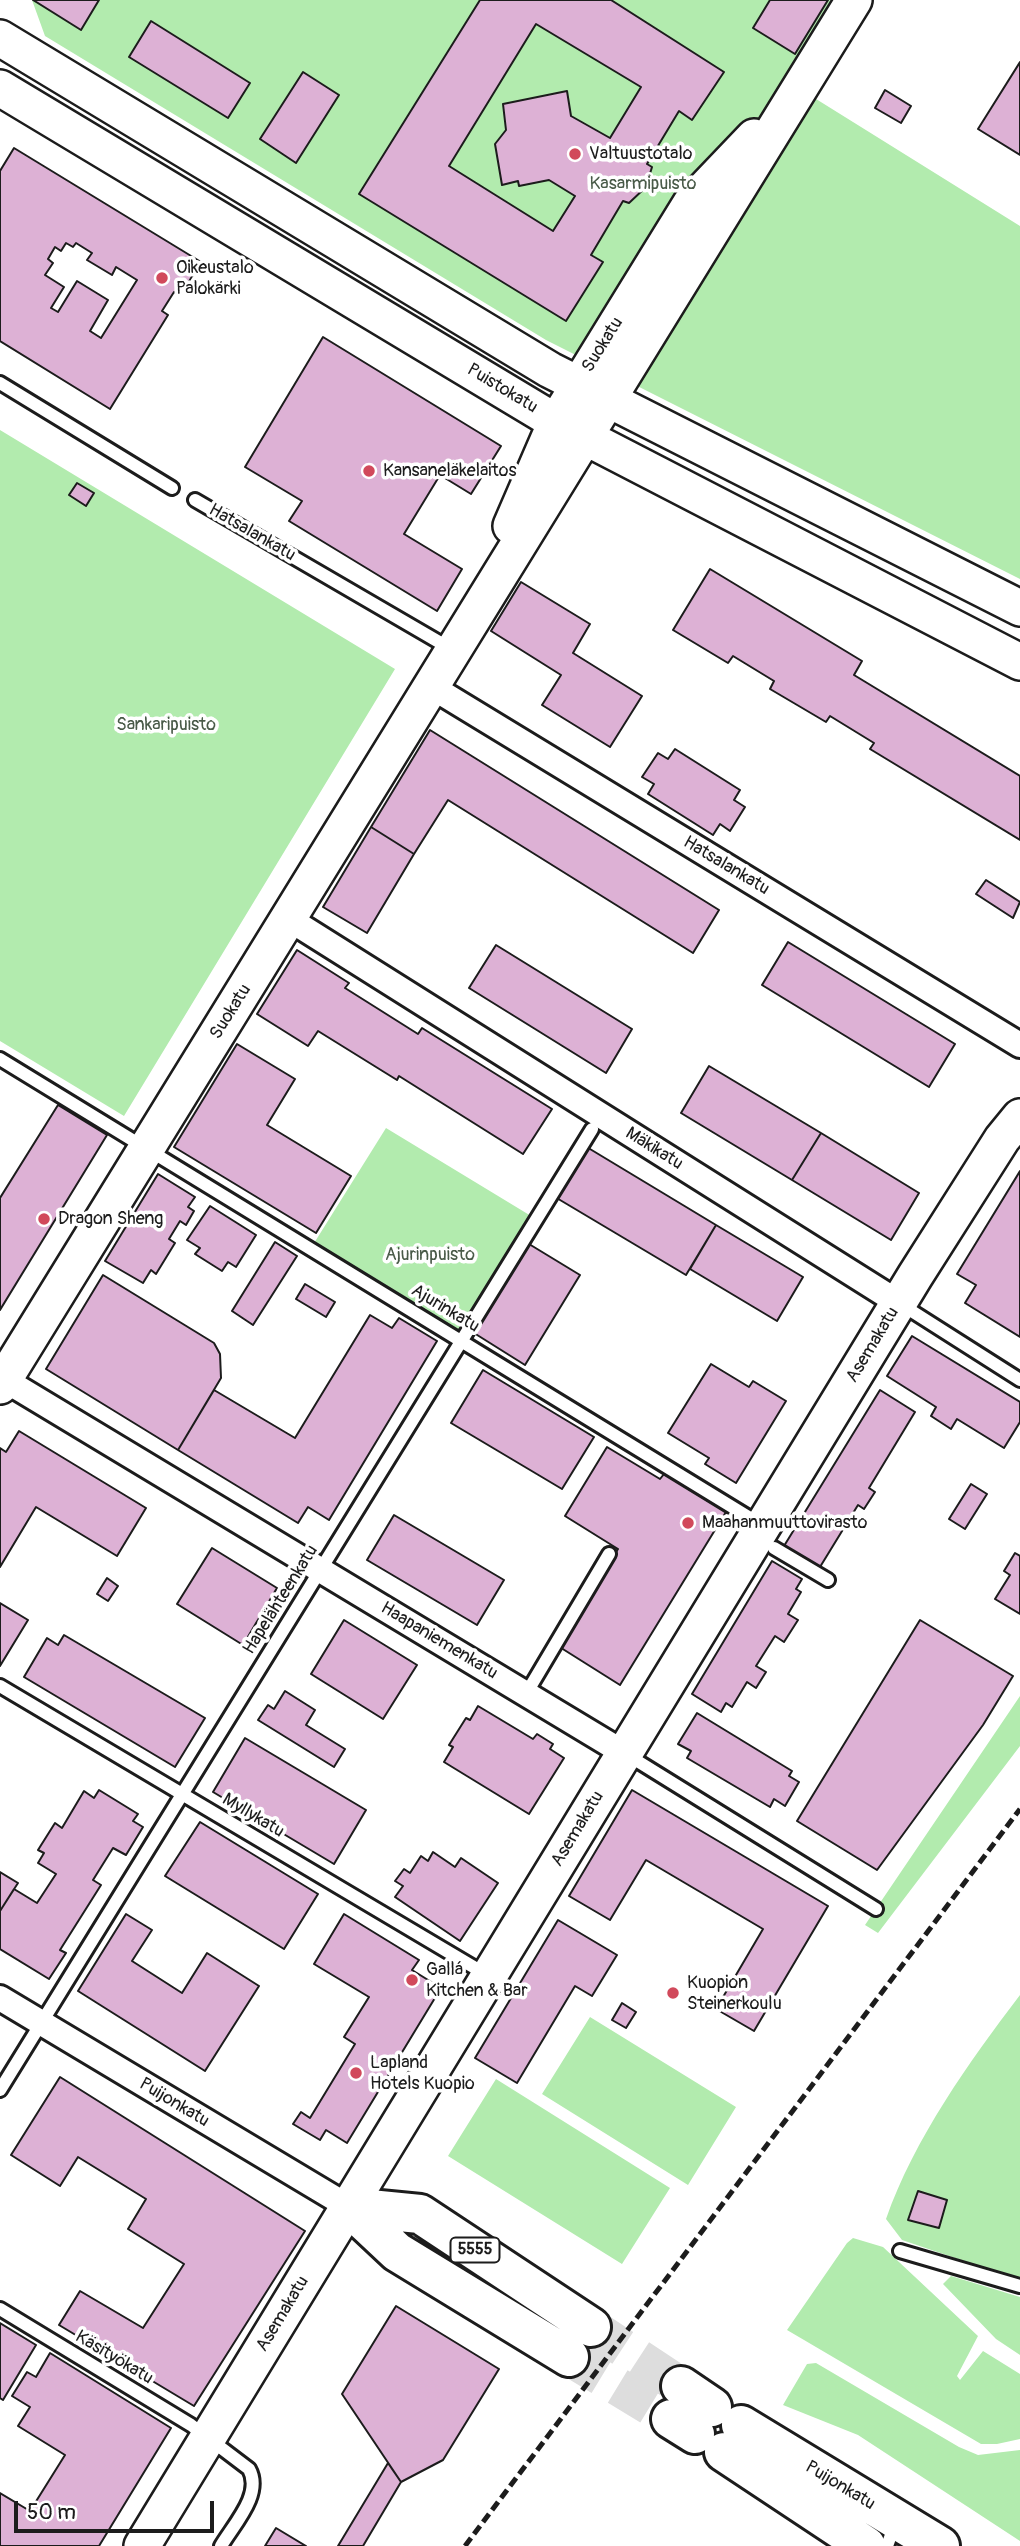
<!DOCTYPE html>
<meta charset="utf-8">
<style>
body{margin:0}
#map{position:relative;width:1020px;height:2546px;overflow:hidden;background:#fff;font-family:Pangolin,sans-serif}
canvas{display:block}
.scale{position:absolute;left:14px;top:2501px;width:200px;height:32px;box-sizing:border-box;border:4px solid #1c1c1c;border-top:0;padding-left:9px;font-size:21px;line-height:24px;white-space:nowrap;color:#1c1c1c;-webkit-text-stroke:5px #fff;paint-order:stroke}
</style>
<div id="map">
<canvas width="1020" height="2546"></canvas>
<div class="scale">50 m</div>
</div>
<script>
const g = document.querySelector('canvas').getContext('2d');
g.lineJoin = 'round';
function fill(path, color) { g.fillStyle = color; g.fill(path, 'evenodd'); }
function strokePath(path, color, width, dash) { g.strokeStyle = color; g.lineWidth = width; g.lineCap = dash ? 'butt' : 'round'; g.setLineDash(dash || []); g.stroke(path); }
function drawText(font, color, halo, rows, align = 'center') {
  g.font = font + ' Pangolin,sans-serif'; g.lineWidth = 7; g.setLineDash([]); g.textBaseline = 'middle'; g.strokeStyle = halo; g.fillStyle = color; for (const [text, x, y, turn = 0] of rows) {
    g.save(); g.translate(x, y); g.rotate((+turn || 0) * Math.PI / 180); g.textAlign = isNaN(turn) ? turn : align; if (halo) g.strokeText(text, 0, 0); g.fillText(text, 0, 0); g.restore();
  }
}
fill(new Path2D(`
 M32 0H854L800 89 1020 226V579L546 340 45 36Z
 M0 430 395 669 124 1116 0 1041Z
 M386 1128 536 1219 462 1340 311 1248Z
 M1020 1696V1746L878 1933 865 1925Z
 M1020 1995V2280L902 2240 886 2219C914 2139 969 2062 1020 1995Z
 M590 2017 736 2107 688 2185 542 2094Z
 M496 2079 670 2188 622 2264 448 2156Z
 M853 2238 883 2247 978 2336 957 2376 960 2380 983 2351 1020 2374V2439L997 2444H981L787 2330 847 2243Z
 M951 2276 1020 2297V2355L996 2339 943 2284Z
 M816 2363 959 2447 978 2455 1020 2450V2541L858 2435 783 2405 807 2364Z`), '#b2ebae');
const building = new Path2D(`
 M33 0H99L81 30Z
 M480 0H611L724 72 692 120 679 111 647 164 652 167 646 187 629 203 623 201 591 255 603 262 566 321 359 194ZM536 24 641 87 610 138 571 116 567 91 503 104 506 130 495 144 502 185 518 181 519 186 549 180 575 196 553 231 449 166Z
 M770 0H828L795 54 753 28Z
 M151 21 250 83 228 118 129 57Z
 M1020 62V155L978 129Z
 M303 72 339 95 296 163 260 139Z
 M885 90 911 106 901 123 875 108Z
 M14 148 201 262 180 296 174 292 162 311 168 315 110 409 0 341V171ZM66 243 73 247 76 243 92 253 87 260 112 275 116 267 137 280 101 338 90 331 108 300 77 281 58 312 51 308 64 287 45 275 53 263 48 259 55 247 61 251Z
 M323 337 501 446 471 494 440 475 404 534 462 569 437 611 289 521 302 501 245 467Z
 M77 483 94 493 86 506 69 495Z
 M710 569 862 661 854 675 1020 776V840L870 749 874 743 830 716 826 722 770 689 774 681 733 656 728 663 673 630Z
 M521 582 590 624 573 653 642 696 610 747 542 705 561 675 491 631Z
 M430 730 719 910 693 953 448 800 414 854 371 827Z
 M675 749 740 790 734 800 745 807 730 831 720 824 713 835 648 794 654 784 642 777 658 753 668 759Z
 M371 827 414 854 367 933 323 907Z
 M986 880 1020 902 1013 918 976 894Z
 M788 942 955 1044 929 1087 762 985Z
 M496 945 632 1029 606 1073 469 988Z
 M297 950 349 983 345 988 418 1034 422 1028 552 1109 523 1154 399 1076 397 1080 318 1031 308 1046 257 1014Z
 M237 1044 295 1079 267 1125 351 1176 316 1233 174 1147Z
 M709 1066 821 1133 792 1180 681 1113Z
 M58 1105 107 1135 0 1310V1198Z
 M821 1133 919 1193 891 1240 792 1180Z
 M585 1146 716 1225 686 1275 555 1197Z
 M1020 1171V1337L965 1303 976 1285 957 1274Z
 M158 1174 195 1197 188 1207 194 1211 186 1225 180 1221 169 1239 175 1243 156 1274 151 1270 143 1283 105 1261Z
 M210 1206 256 1235 236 1267 228 1262 222 1271 195 1254 200 1248 187 1240Z
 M716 1225 803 1277 777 1321 690 1269Z
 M275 1242 297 1256 253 1325 232 1311Z
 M529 1244 580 1275 525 1365 474 1333Z
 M103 1275 214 1343 220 1354 221 1378 178 1450 46 1369Z
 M305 1284 335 1302 326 1317 296 1299Z
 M370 1315 392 1328 399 1318 437 1341 329 1520 308 1507 298 1523 178 1450 214 1390 295 1438Z
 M912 1336 1020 1402V1422L1004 1448 957 1419 951 1429 931 1416 936 1407 887 1376Z
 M711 1364 749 1387 753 1381 786 1401 736 1483 705 1464 709 1458 668 1433Z
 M483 1370 594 1437 562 1489 451 1423Z
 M880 1390 915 1412 869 1488 875 1492 864 1509 858 1505 820 1567 784 1546Z
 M19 1431 146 1508 117 1556 36 1507 0 1567V1448L6 1452Z
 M607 1447 660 1479 664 1474 726 1512 620 1685 558 1646 618 1549 565 1516Z
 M971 1484 987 1494 965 1529 949 1519Z
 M394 1515 504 1580 477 1625 367 1560Z
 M212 1548 277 1588 243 1645 177 1604Z
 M1015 1553 1020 1556V1614L995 1599 1010 1575 1004 1571Z
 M772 1561 802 1579 796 1589 801 1592 788 1614 798 1620 784 1642 775 1636 756 1666 766 1672 756 1688 747 1682 732 1707 726 1703 721 1712 692 1694Z
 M107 1578 118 1586 108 1601 97 1594Z
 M0 1603 28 1620 0 1666Z
 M344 1620 417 1665 383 1719 311 1674Z
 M920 1620 1013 1676 983 1725 877 1870 797 1821Z
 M64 1635 205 1718 175 1767 24 1677 47 1638 58 1645Z
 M285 1691 315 1710 306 1725 345 1749 334 1767 258 1720 268 1705 274 1709Z
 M478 1706 533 1739 537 1734 553 1744 550 1749 564 1758 529 1814 444 1762 453 1747 449 1745 466 1718 470 1720Z
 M697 1713 792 1771 789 1776 799 1782 785 1806 774 1799 770 1807 687 1758 691 1751 678 1744Z
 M245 1738 366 1810 334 1864 213 1792Z
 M99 1790 138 1814 133 1821 143 1827 126 1855 113 1848 93 1880 101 1885 60 1950 66 1953 49 1979 0 1949V1911L14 1889 37 1903 56 1874 38 1863 44 1853 38 1850 55 1823 62 1828 84 1791 94 1798Z
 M632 1790 828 1906 754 2031 716 2009 763 1929 646 1860 610 1920 569 1896Z
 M200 1822 318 1894 284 1949 165 1876Z
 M433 1852 455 1867 461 1858 498 1883 460 1941 395 1897 403 1886 395 1881 404 1869 410 1873 421 1856 428 1861Z
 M0 1872 18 1883 0 1911Z
 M126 1914 152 1930 132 1961 182 1993 207 1953 259 1986 205 2071 78 1991Z
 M344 1914 419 1960 412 1970 441 1988 347 2143 326 2130 320 2140 293 2124 301 2112 310 2118 355 2044 344 2037 369 1997 314 1964Z
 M558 1920 617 1955 592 1996 575 1986 517 2083 475 2058Z
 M622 2003 636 2012 626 2028 612 2020Z
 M60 2077 305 2231 194 2406 59 2325 80 2291 143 2328 184 2264 128 2229 146 2199 78 2157 60 2186 11 2155Z
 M918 2191 947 2200 939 2228 908 2220Z
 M396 2306 499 2369 443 2460 401 2482 342 2394Z
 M0 2323 36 2345 3 2400 0 2398Z
 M50 2353 171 2428 99 2546H0V2493L30 2511 65 2455 18 2426 30 2407 12 2396 27 2372 36 2377Z
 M388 2463 401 2482 363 2546H338Z
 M276 2528 306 2546H265Z`);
fill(building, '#ddb1d5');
strokePath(building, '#1c1c1c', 2);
strokePath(new Path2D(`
 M591 2327 681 2386
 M569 2357 671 2419`), '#ddd', 38, [38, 19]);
const lane = new Path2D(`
 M0 383 172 488
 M195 500 451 649
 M0 1059 760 1524
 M899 1303 1020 1380
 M774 1548 828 1580
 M0 1686 487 1975
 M526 1694 609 1554
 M626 1754 876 1909
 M0 2090 592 1129
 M900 2251 1020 2286
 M0 2309 191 2425 249 2469C263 2494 234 2524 221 2546
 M887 2546 895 2524`);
const street = new Path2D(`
 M432 687 1020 1045
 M289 919 899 1303
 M0 1377 624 1753
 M0 1998 349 2207`);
const secondary = new Path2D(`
 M0 38 550 370 1020 608
 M0 88 556 422 1020 662
 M511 526 556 422 691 203 754 137
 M0 1386 854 0
 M142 2546 915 1276 1002 1139 1020 1117`);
const primary = new Path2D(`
 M349 2207 420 2214 591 2327
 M349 2207 397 2252 569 2357
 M681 2386 712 2407
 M671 2419 695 2434
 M741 2425 940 2546
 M724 2452 866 2546`);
strokePath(lane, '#1c1c1c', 18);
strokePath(street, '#1c1c1c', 30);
strokePath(secondary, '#1c1c1c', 40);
strokePath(primary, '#1c1c1c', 44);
strokePath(lane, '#fff', 12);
strokePath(street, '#fff', 24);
strokePath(secondary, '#fff', 35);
strokePath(primary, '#fff', 38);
strokePath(new Path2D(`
 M465 2546 1020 1809`), '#1c1c1c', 5, [10, 5]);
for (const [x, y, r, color] of [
 [575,154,7,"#d1495b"],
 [162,278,7,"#d1495b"],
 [369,471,7,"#d1495b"],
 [44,1219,7,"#d1495b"],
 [688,1523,7,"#d1495b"],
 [412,1980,7,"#d1495b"],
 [673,1993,7,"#d1495b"],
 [356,2073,7,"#d1495b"]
]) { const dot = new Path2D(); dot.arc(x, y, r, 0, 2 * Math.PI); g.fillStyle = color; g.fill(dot); strokePath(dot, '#fff', 2.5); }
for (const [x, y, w] of [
 [475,2250,49]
]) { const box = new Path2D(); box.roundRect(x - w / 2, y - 12.5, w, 25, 5); g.fillStyle = '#fff'; g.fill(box); strokePath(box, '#1c1c1c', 2); }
drawText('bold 16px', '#1c1c1c', null, [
 ["5555",475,2250]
]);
drawText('18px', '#1c1c1c', '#fff', [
 ["Valtuustotalo",589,154],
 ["Oikeustalo",176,268],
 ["Palokärki",176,289],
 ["Kansaneläkelaitos",383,471],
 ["Dragon Sheng",58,1219],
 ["Maahanmuuttovirasto",702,1523],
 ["Gallá",426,1970],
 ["Kitchen & Bar",426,1991],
 ["Kuopion",687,1983],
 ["Steinerkoulu",687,2004],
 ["Lapland",370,2063],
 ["Hotels Kuopio",370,2084]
], 'left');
drawText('18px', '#495a48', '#fff', [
 ["Kasarmipuisto",643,184],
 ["Sankaripuisto",166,725],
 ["Ajurinpuisto",430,1255]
]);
drawText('18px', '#1c1c1c', '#fff', [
 ["Suokatu",603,345,-58],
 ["Puistokatu",502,389,31],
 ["Hatsalankatu",252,533,30],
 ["Hatsalankatu",726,866,31],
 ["Suokatu",231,1012,-58],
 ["Mäkikatu",654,1149,32],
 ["Ajurinkatu",445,1309,31],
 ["Asemakatu",873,1345,-59],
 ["Hapelähteenkatu",281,1600,-58],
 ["Haapaniemenkatu",439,1641,31],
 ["Myllykatu",253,1816,31],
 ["Asemakatu",578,1829,-59],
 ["Puijonkatu",174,2103,31],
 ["Asemakatu",283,2314,-59],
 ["Käsityökatu",114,2358,31],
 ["Puijonkatu",840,2486,31]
]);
</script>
